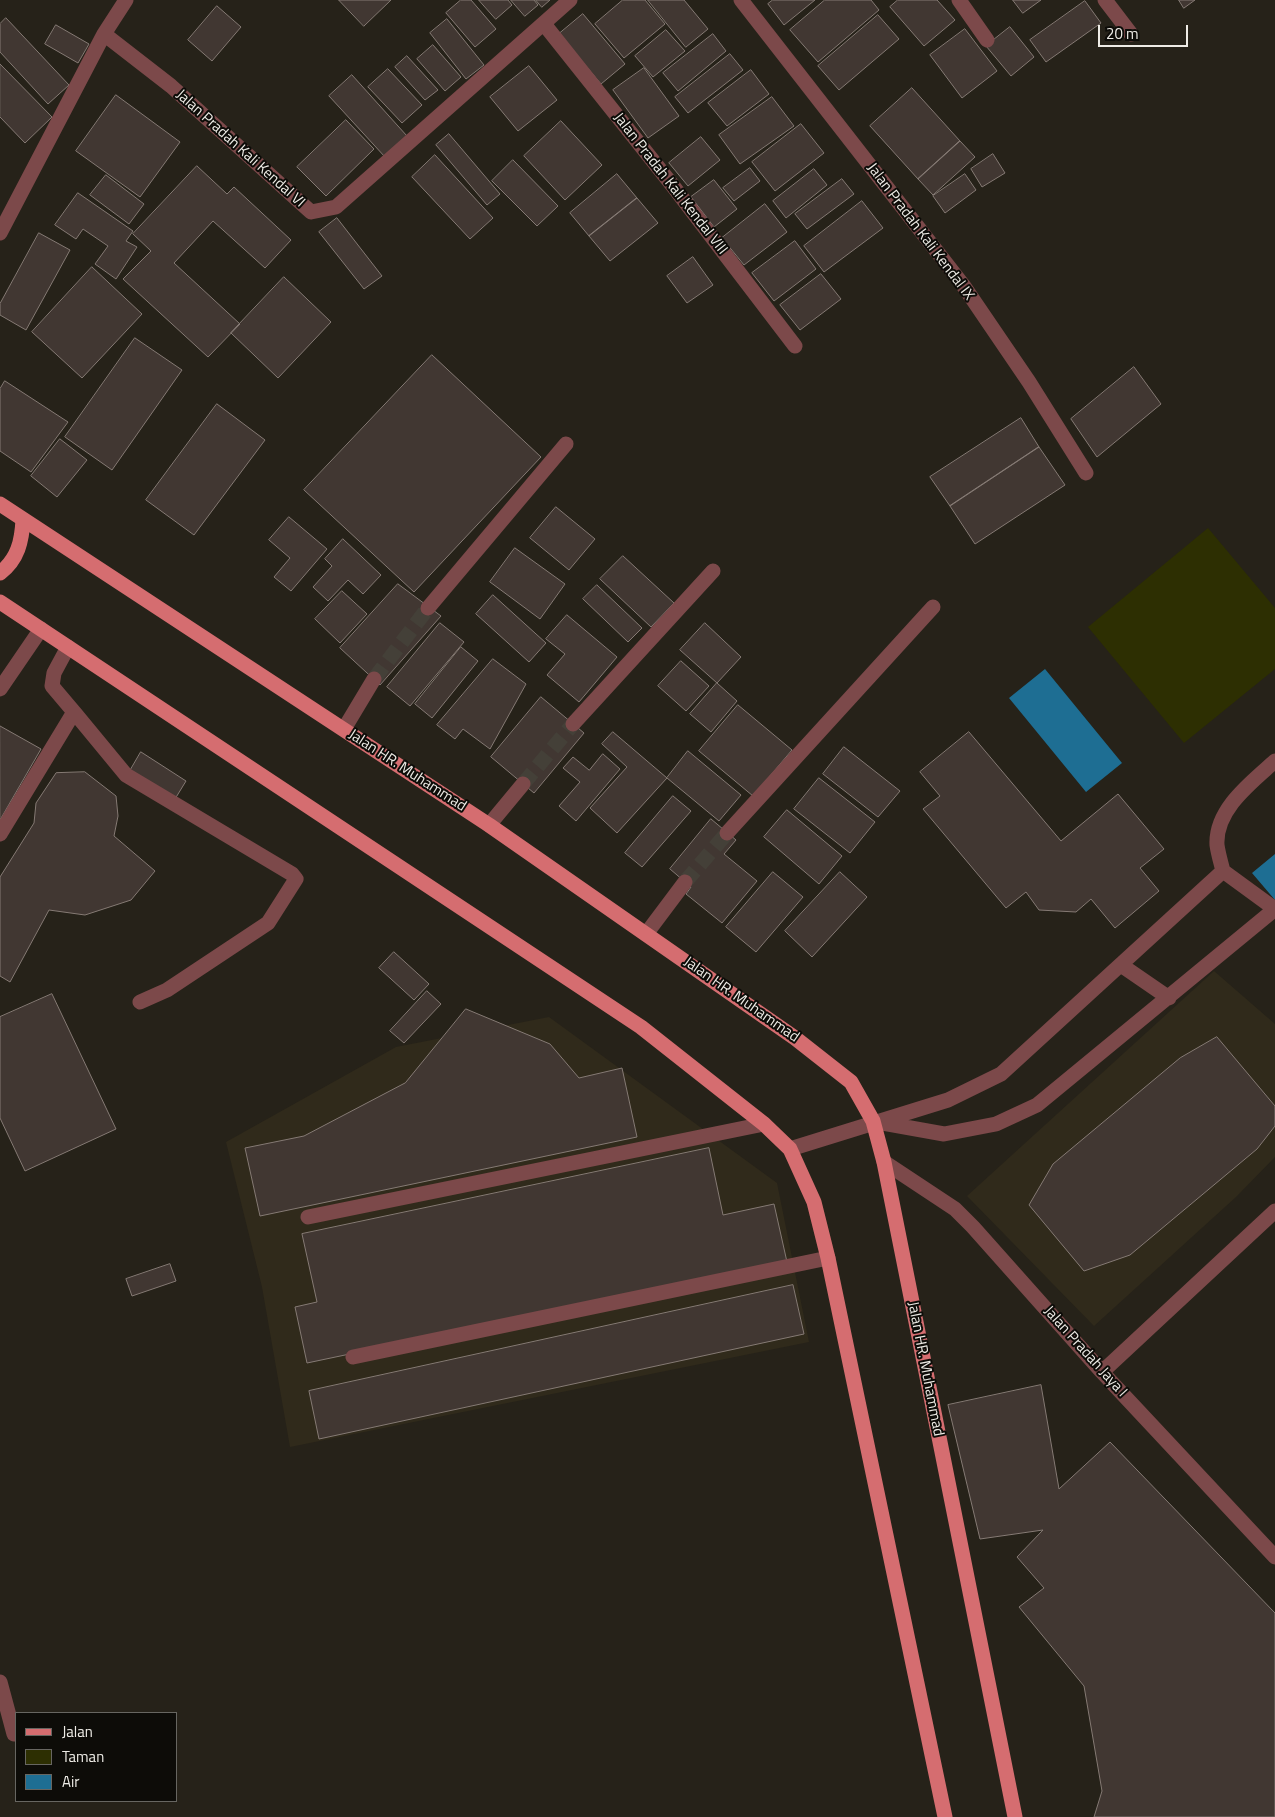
<!DOCTYPE html>
<style>
body{margin:0}
#map{position:relative;width:1275px;height:1817px;overflow:hidden;background:#262219;font-family:"Titillium Web",sans-serif}
canvas{display:block}
.legend{position:absolute;left:15px;top:1712px;width:162px;height:90px;box-sizing:border-box;background:#0d0c08;border:1px solid #676661;margin:0;padding:6px 9px;list-style:none;font-size:15px;color:#eeece6}
.legend li{display:flex;align-items:center;gap:10px;height:25px}
.legend b{width:25px;border:1px solid #676661}
.scale{position:absolute;left:1098px;top:25px;width:90px;height:22px;box-sizing:border-box;border:2px solid #eeece6;border-top:0;padding-left:6px;font-size:15px;line-height:18px;white-space:nowrap;color:#eeece6;-webkit-text-stroke:4px #0d0c08;paint-order:stroke}
</style>
<div id="map">
<canvas width="1275" height="1817"></canvas>
<ul class="legend">
<li><b style="height:6px;background:#d56d70"></b>Jalan</li>
<li><b style="height:14px;background:#2d2f02"></b>Taman</li>
<li><b style="height:14px;background:#1e6e93"></b>Air</li>
</ul>
<div class="scale">20 m</div>
</div>
<script>
const g = document.querySelector('canvas').getContext('2d');
g.lineJoin = 'round';
function fill(path, color) { g.fillStyle = color; g.fill(path, 'evenodd'); }
function strokePath(path, color, width, dash) { g.strokeStyle = color; g.lineWidth = width; g.lineCap = dash ? 'butt' : 'round'; g.setLineDash(dash || []); g.stroke(path); }
function drawText(font, color, halo, rows, align = 'center') {
  g.font = font + ' "Titillium Web",sans-serif'; g.lineWidth = 4; g.setLineDash([]); g.textBaseline = 'middle'; g.strokeStyle = halo; g.fillStyle = color; for (const [text, x, y, turn = 0] of rows) {
    g.save(); g.translate(x, y); g.rotate((+turn || 0) * Math.PI / 180); g.textAlign = isNaN(turn) ? turn : align; if (halo) g.strokeText(text, 0, 0); g.fillText(text, 0, 0); g.restore();
  }
}
fill(new Path2D(`
 M1214 971 1275 1024V1157L1236 1197 1094 1326 967 1196Z
 M549 1017 777 1183 809 1342 290 1447 262 1287 226 1142 396 1047Z`), '#302a1b');
fill(new Path2D(`
 M1208 528 1275 608V669L1184 743 1088 627Z`), '#2d2f02');
fill(new Path2D(`
 M1045 669 1122 763 1086 792 1009 698Z
 M1275 854V900L1252 873Z`), '#1e6e93');
const building = new Path2D(`
 M339 0H391L364 26Z
 M461 0H471L496 29 475 47 446 13Z
 M479 0H508L512 5 496 19Z
 M511 0H534L538 5 525 16Z
 M536 0H550L542 7Z
 M623 0H645L665 24 624 58 595 24Z
 M648 0H684L708 29 686 47Z
 M773 0H815L784 25 768 4Z
 M825 0H871L879 10 818 62 790 30Z
 M898 0H937L955 20 924 46 890 7Z
 M1013 0H1041L1023 13Z
 M1179 0H1195L1184 8Z
 M1085 1 1101 23 1046 62 1030 40Z
 M217 6 241 27 212 61 188 40Z
 M583 14 625 64 601 84 559 34Z
 M878 15 899 39 839 90 818 66Z
 M6 18 69 85 48 104 0 52V24Z
 M447 19 484 65 466 79 430 33Z
 M56 25 89 44 78 63 45 44Z
 M1010 27 1034 57 1011 76 986 46Z
 M965 29 997 71 962 98 930 55Z
 M666 30 685 51 653 77 635 56Z
 M713 34 726 51 678 91 663 73Z
 M433 45 461 77 445 91 417 59Z
 M730 54 743 70 688 113 675 97Z
 M407 56 438 90 425 100 395 67Z
 M0 64 52 117 25 143 0 117Z
 M529 66 557 100 518 131 490 97Z
 M644 68 679 116 648 138 613 90Z
 M388 69 422 105 402 123 368 87Z
 M751 70 769 94 727 126 708 103Z
 M352 75 407 136 385 157 329 96Z
 M912 88 960 141 918 179 870 126Z
 M116 95 180 142 140 197 76 151Z
 M772 97 794 126 740 164 719 135Z
 M346 120 374 149 326 196 297 167Z
 M561 121 602 165 565 200 524 156Z
 M801 124 824 153 775 191 752 162Z
 M449 134 500 194 487 205 436 145Z
 M701 137 720 160 688 186 669 163Z
 M960 141 975 157 933 195 918 179Z
 M993 154 1005 173 982 187 971 169Z
 M435 155 493 218 470 239 412 177Z
 M513 160 558 206 537 226 492 181Z
 M197 166 227 194 234 187 291 240 265 268 213 221 174 263 240 324 208 357 123 279 151 251 133 234Z
 M750 168 760 181 734 201 723 188Z
 M814 169 827 185 786 218 773 201Z
 M617 174 637 198 589 236 570 213Z
 M965 174 976 190 945 213 933 196Z
 M106 175 144 204 129 224 90 195Z
 M842 179 854 194 807 229 795 214Z
 M714 180 737 209 714 227 691 197Z
 M78 193 133 231 126 241 137 247 116 279 95 264 108 246 83 229 76 239 55 225Z
 M637 198 658 223 610 261 589 236Z
 M862 201 883 228 824 272 804 246Z
 M765 204 787 232 744 265 722 238Z
 M337 218 382 276 364 289 319 232Z
 M39 233 70 250 26 330 0 315V304Z
 M795 241 816 269 774 301 752 273Z
 M693 257 713 285 687 303 667 276Z
 M92 267 142 314 82 378 32 332Z
 M821 274 841 299 800 330 780 305Z
 M284 277 331 322 278 378 231 333Z
 M135 338 182 370 112 470 65 437Z
 M432 355 541 457 414 592 304 490Z
 M1134 367 1161 404 1097 457 1071 419Z
 M5 381 68 422 31 472 0 451V389Z
 M217 404 265 440 194 535 146 500Z
 M1021 418 1039 447 950 506 930 477Z
 M60 439 87 460 57 497 31 476Z
 M1039 447 1065 485 975 544 950 506Z
 M556 507 595 539 569 570 530 538Z
 M289 517 327 549 291 591 274 577 290 558 269 540Z
 M343 539 381 575 363 594 348 580 328 601 313 587 332 566 325 559Z
 M515 548 565 584 540 619 490 582Z
 M623 556 674 603 651 627 600 579Z
 M398 584 441 616 380 685 340 648Z
 M597 585 642 628 628 642 583 599Z
 M342 591 367 614 340 643 315 619Z
 M493 595 546 643 529 662 476 614Z
 M567 615 617 657 579 702 547 675 565 654 546 639Z
 M440 623 464 642 410 706 387 687Z
 M705 623 741 657 717 683 680 650Z
 M461 647 478 661 432 718 415 704Z
 M493 659 526 684 490 749 463 729 455 739 437 725Z
 M681 661 709 686 686 711 658 686Z
 M717 683 737 701 711 732 690 714Z
 M541 697 584 733 534 793 491 757Z
 M738 705 792 750 753 796 699 751Z
 M0 726 41 749 0 820Z
 M613 732 667 778 617 833 590 808 627 767 602 744Z
 M969 732 1061 841 1118 794 1164 849 1140 868 1159 891 1115 928 1091 899 1076 912 1039 910 1026 892 1006 908 923 809 940 796 920 772Z
 M844 747 900 791 878 817 823 774Z
 M688 751 741 795 719 821 667 778Z
 M141 752 186 781 175 799 130 771Z
 M603 754 620 769 576 821 559 806 580 782 563 768 573 757 589 770Z
 M85 772 116 796 118 816 114 836 155 871 131 900 85 915 49 910 10 982 0 976V877L34 823 36 803 56 773Z
 M819 778 875 822 850 853 794 809Z
 M673 796 691 811 642 867 625 853Z
 M787 810 842 856 819 884 764 837Z
 M711 819 736 840 724 854 757 881 722 923 686 894 691 887 670 869Z
 M773 872 803 897 756 952 726 927Z
 M840 872 867 897 812 957 785 931Z
 M394 952 429 984 414 1000 379 968Z
 M427 991 441 1004 404 1043 390 1031Z
 M52 994 116 1129 25 1171 0 1118V1017Z
 M466 1009 550 1044 579 1078 622 1068 637 1137 260 1216 245 1148 304 1136 405 1083Z
 M1217 1037 1275 1106V1126L1257 1149 1130 1255 1084 1271 1029 1205 1053 1164 1180 1058Z
 M709 1148 723 1215 774 1204 787 1262 307 1363 295 1307 317 1302 302 1234Z
 M170 1264 176 1281 132 1296 126 1279Z
 M793 1285 804 1334 319 1439 309 1391Z
 M1041 1385 1059 1489 1110 1442 1275 1613V1817H1094L1102 1791 1084 1686 1019 1607 1044 1588 1017 1557 1043 1530 980 1539 948 1405Z`);
fill(building, '#413732');
strokePath(building, '#857a74', 1);
strokePath(new Path2D(`
 M374 679 428 608
 M523 784 573 724
 M685 882 727 833`), '#444038', 15, [15, 8]);
strokePath(new Path2D(`
 M741 0 963 285 1029 382 1086 473
 M959 0 987 40
 M1105 0 1131 34
 M544 24 673 186 795 346
 M104 34 171 86 311 212 336 207 570 0
 M0 233 104 34 126 0
 M428 608 566 444
 M0 689 41 629
 M74 712 126 775 292 874 296 879 268 923 167 990 140 1002
 M573 724 713 571
 M344 729 374 679
 M1275 761C1252 782 1215 809 1217 845 1218 853 1221 863 1223 871L1275 909
 M489 825 523 784
 M727 833 933 607
 M0 834 74 712 52 686 54 673 68 647
 M646 934 685 882
 M1121 965 1169 998
 M877 1122 944 1134 996 1124 1037 1105 1275 909
 M790 1149 948 1100 1001 1074 1223 871
 M884 1162 955 1209 973 1227 1102 1372 1275 1557
 M308 1217 764 1124
 M353 1357 828 1258
 M1102 1372 1275 1211
 M0 1682 14 1734`), '#7c494a', 15);
strokePath(new Path2D(`
 M0 504 489 825 795 1038 851 1082 873 1121 884 1162 1015 1817
 M0 573C18 559 22 541 23 519
 M0 602 641 1027 764 1124 790 1149 814 1202 828 1258 945 1817`), '#d56d70', 15);
drawText('15px', '#eeece6', '#0d0c08', [
 ["Jalan Pradah Kali Kendal VI",240,149,42],
 ["Jalan Pradah Kali Kendal VIII",670,184,52],
 ["Jalan Pradah Kali Kendal IX",920,232,53],
 ["Jalan HR. Muhammad",407,771,33],
 ["Jalan HR. Muhammad",741,1000,35],
 ["Jalan Pradah Jaya I",1085,1352,48],
 ["Jalan HR. Muhammad",925,1369,79]
]);
</script>
